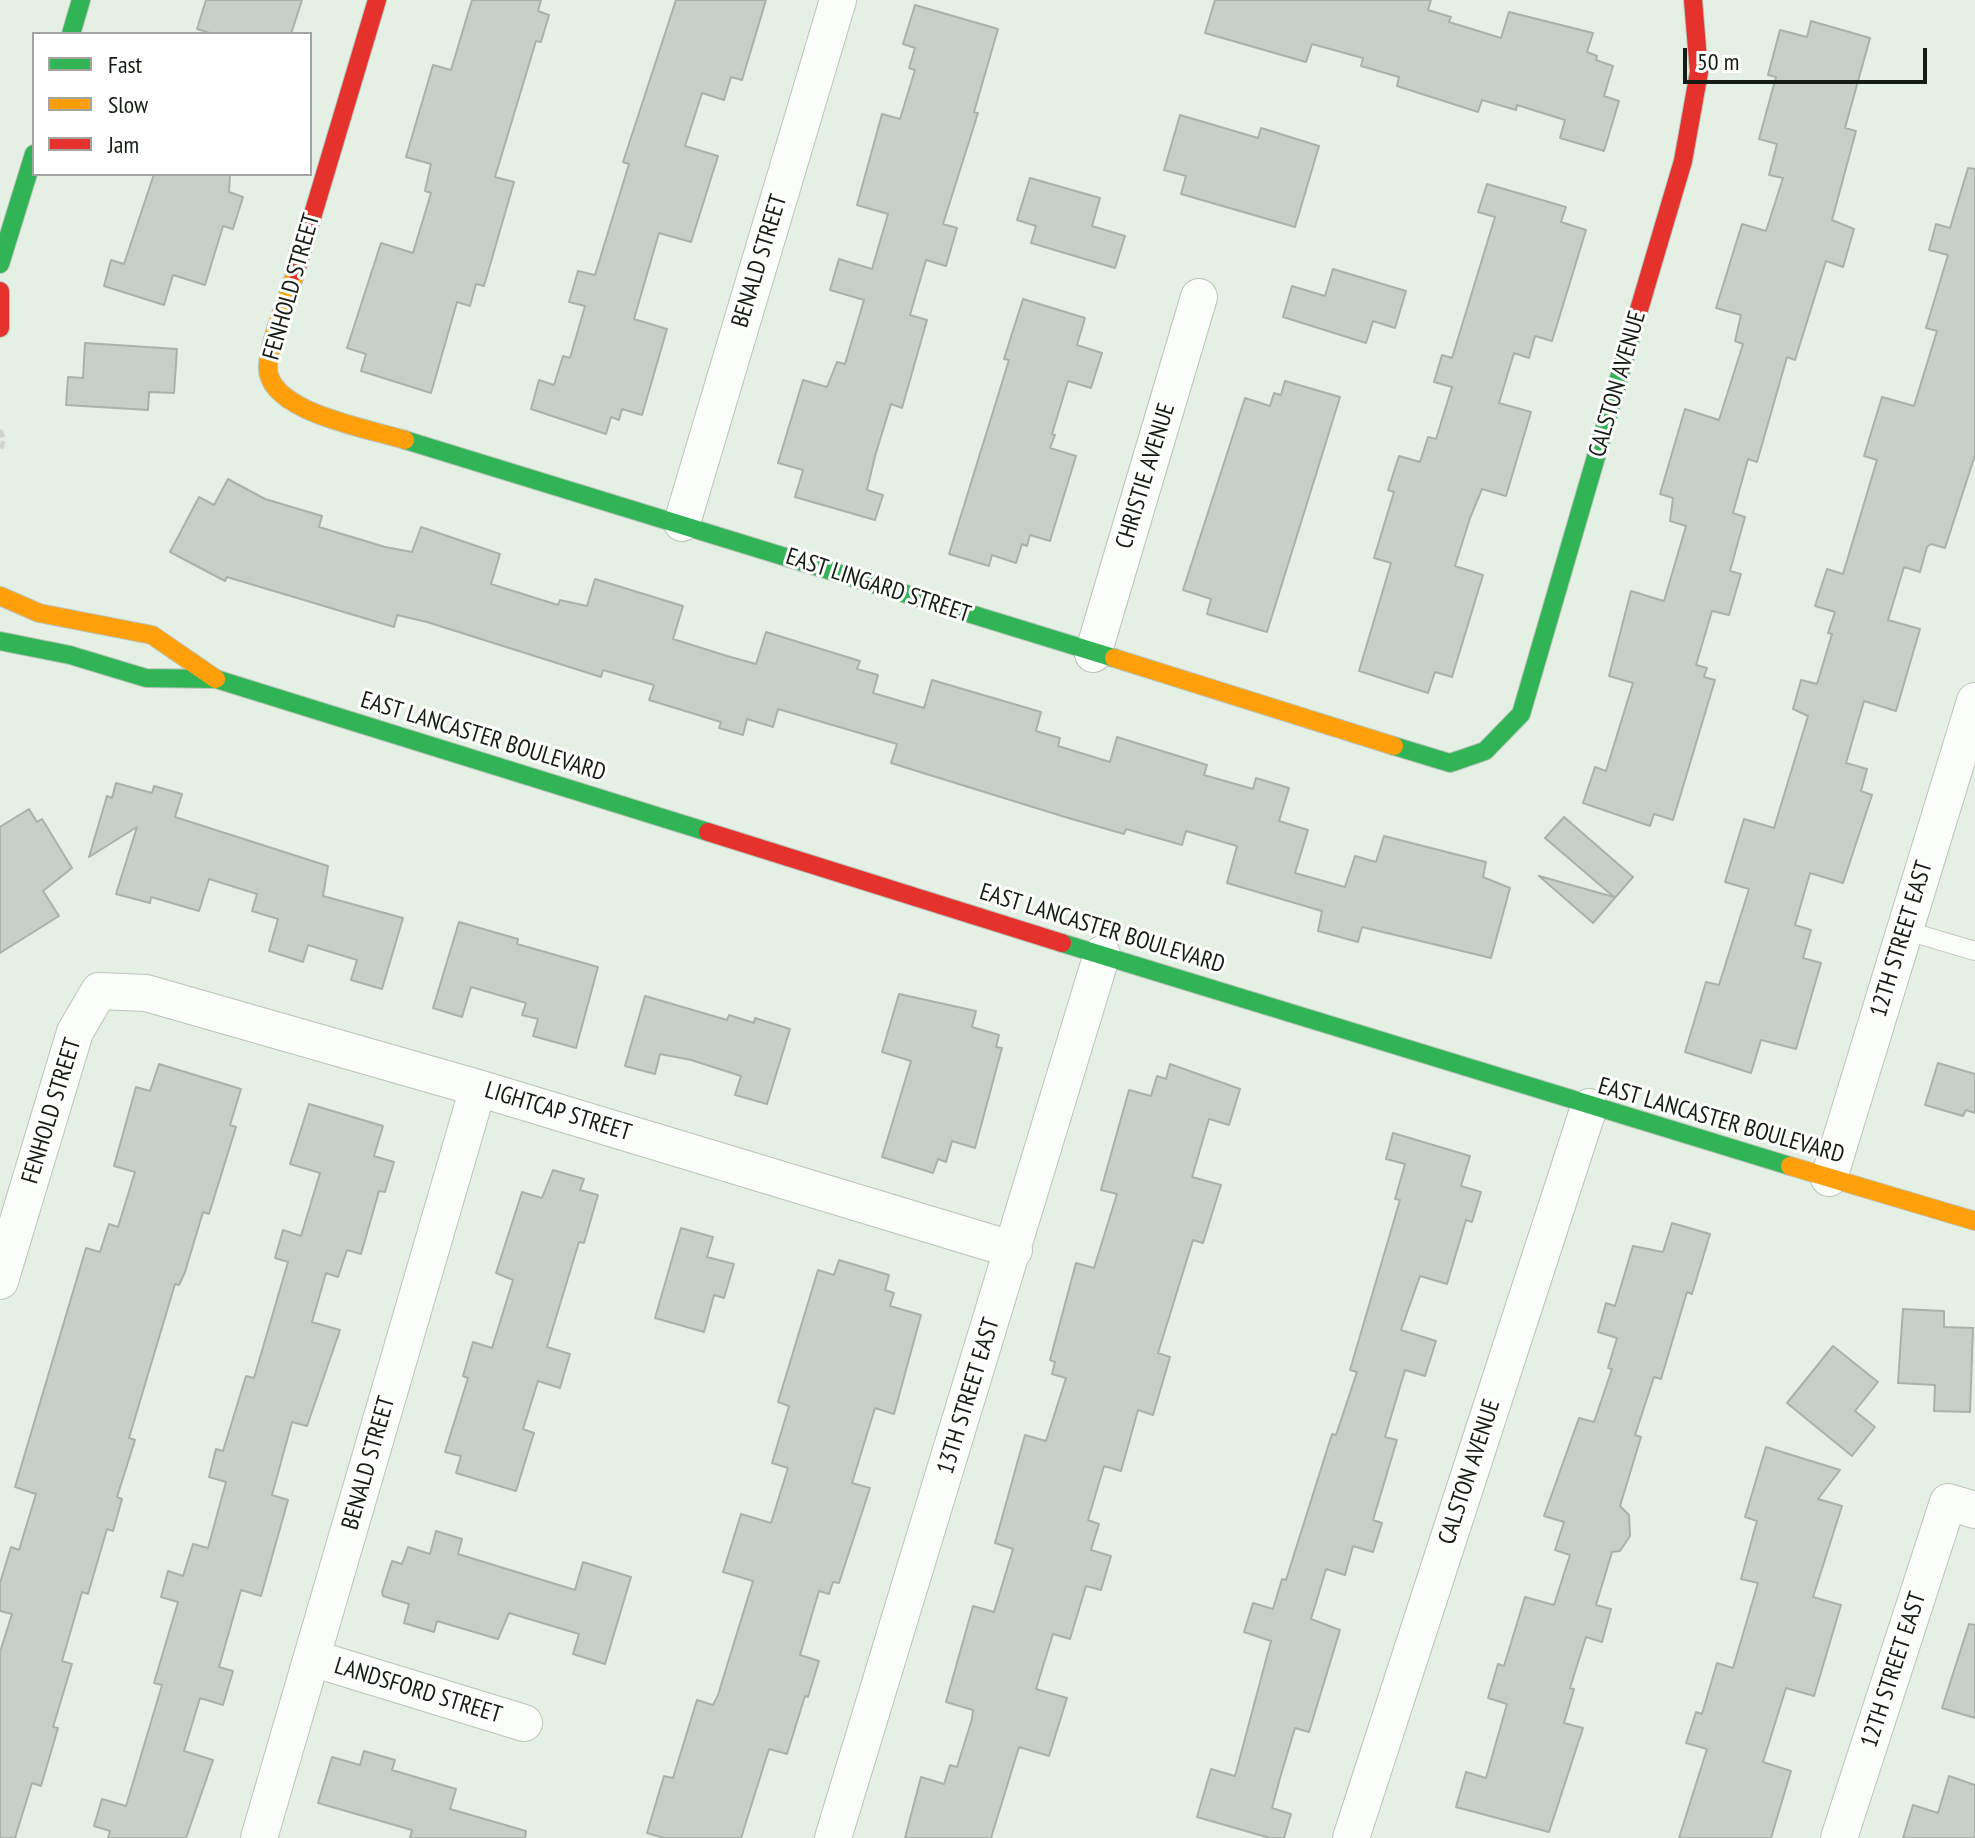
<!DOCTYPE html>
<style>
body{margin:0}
#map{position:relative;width:1975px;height:1838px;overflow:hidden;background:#e5f0e4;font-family:"PT Sans Narrow",sans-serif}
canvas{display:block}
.legend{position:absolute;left:32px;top:32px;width:280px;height:144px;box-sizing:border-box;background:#fff;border:2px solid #a1a4a1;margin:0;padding:10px 14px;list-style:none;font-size:24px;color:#141c13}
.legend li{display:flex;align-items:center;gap:16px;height:40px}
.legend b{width:40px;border:2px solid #a1a4a1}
.scale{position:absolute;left:1683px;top:48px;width:244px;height:36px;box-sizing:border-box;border:4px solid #141c13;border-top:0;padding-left:10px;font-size:24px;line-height:28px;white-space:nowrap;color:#141c13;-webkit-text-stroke:6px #fff;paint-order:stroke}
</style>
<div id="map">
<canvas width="1975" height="1838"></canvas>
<ul class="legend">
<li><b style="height:10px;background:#30b455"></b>Fast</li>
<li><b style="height:10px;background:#ff9f0a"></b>Slow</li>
<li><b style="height:10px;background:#e5322d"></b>Jam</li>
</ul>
<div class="scale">50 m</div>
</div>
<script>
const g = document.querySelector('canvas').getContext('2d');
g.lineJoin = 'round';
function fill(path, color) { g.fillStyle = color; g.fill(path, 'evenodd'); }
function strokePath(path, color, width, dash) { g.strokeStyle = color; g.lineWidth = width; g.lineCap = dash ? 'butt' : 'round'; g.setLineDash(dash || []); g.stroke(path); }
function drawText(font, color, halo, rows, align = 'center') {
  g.font = font + ' "PT Sans Narrow",sans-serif'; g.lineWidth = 6; g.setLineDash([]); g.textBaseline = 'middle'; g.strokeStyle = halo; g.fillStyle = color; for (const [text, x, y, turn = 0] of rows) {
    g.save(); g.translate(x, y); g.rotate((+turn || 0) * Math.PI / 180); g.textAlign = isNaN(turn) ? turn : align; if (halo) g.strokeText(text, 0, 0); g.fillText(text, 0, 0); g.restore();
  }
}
const building = new Path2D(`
 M206 0H302L291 34H213L197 29Z
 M472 0H541L538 11 549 15 541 42 536 41 495 177 514 182 484 286 476 284 470 306 457 302 431 393 361 371 366 354 347 348 381 243 413 253 431 193 425 191 431 164 406 157 433 65 451 70Z
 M676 0H766L742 80 731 77 724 100 702 93 685 146 718 156 691 242 659 233 634 319 667 329 642 415 622 409 619 420 611 417 606 434 531 409 539 380 554 385 563 356 570 358 585 306 569 302 578 271 595 275 629 164 623 162Z
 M1215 0H1431L1428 10 1451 17 1449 22 1501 38 1509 12 1593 33 1587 52 1597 56 1596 60 1613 66 1604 96 1619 101 1604 151 1560 138 1565 120 1517 105 1516 110 1482 100 1478 112 1397 86 1399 77 1361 66 1363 58 1312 44 1306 62 1205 33Z
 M915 5 998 29 974 112 978 113 943 224 957 228 946 266 926 260 910 315 927 320 902 408 891 404 875 456 867 490 883 495 875 520 795 497 803 470 778 463 803 380 827 387 837 362 845 364 864 300 830 290 839 259 872 269 888 214 857 205 882 114 900 119 915 70 909 68 915 48 903 44Z
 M1811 21 1870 38 1845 128 1856 131 1832 220 1854 229 1843 267 1826 261 1795 360 1787 357 1757 462 1748 459 1733 513 1745 517 1730 571 1741 574 1729 615 1712 611 1696 665 1707 668 1704 677 1715 680 1673 820 1654 814 1650 826 1583 803 1595 767 1606 771 1633 683 1609 676 1631 591 1664 601 1686 526 1670 521 1673 498 1660 494 1685 409 1719 420 1743 344 1735 341 1741 315 1716 308 1742 224 1766 231 1783 178 1769 175 1777 144 1759 139 1776 77 1768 75 1780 30 1807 37Z
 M1180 115 1258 138 1261 128 1319 146 1295 227 1181 194 1186 176 1164 170Z
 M1968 168 1975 169V455L1945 548 1931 544 1927 547 1920 572 1904 567 1888 620 1920 629 1896 711 1864 701 1846 763 1867 769 1861 791 1872 795 1843 883 1810 873 1795 925 1811 930 1803 958 1821 963 1796 1049 1761 1040 1751 1073 1685 1052 1706 982 1719 985 1749 889 1725 882 1744 819 1774 828 1808 716 1793 709 1801 680 1817 684 1832 634 1828 633 1835 612 1815 606 1827 569 1843 574 1877 460 1864 456 1882 397 1914 406 1937 331 1926 328 1948 255 1929 250 1936 224 1950 228Z
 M154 174H230L229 192 243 197 233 229 223 226 205 285 173 275 164 305 104 286 111 260 124 264Z
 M1030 178 1100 198 1092 226 1125 236 1115 268 1031 243 1036 226 1017 220Z
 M1487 184 1566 207 1561 222 1586 230 1552 341 1535 336 1529 358 1514 353 1499 403 1531 412 1506 496 1482 489 1470 518 1455 566 1483 575 1452 677 1435 672 1428 693 1359 671 1391 563 1374 558 1394 492 1388 490 1399 456 1420 462 1428 437 1436 439 1452 387 1434 382 1442 355 1452 358 1495 217 1478 212Z
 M1333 269 1406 291 1395 328 1373 321 1366 343 1283 317 1292 286 1325 296Z
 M1023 299 1085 318 1077 345 1102 353 1091 388 1068 381 1052 434 1055 435 1050 448 1076 456 1050 541 1030 535 1027 546 1022 544 1016 563 992 555 989 566 949 554 1009 360 1004 359Z
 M85 343 177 349 174 393 149 392 148 410 66 405 68 377 83 378Z
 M1285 381 1340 397 1267 632 1207 614 1211 599 1183 590 1245 398 1270 406 1274 393 1281 395Z
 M228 479 265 499 322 516 319 527 385 547 412 552 421 527 500 554 491 584 558 605 560 600 587 606 595 579 683 606 673 639 727 656 756 664 766 632 860 661 857 669 878 675 873 693 924 708 932 680 1041 712 1036 731 1060 738 1058 746 1110 762 1117 737 1207 765 1204 775 1253 789 1256 778 1289 788 1279 821 1308 830 1295 873 1345 887 1355 856 1376 862 1384 836 1486 862 1483 877 1510 888 1491 958 1362 927 1358 942 1318 931 1322 911 1227 883 1237 846 1186 831 1182 845 1126 829 1124 834 1065 817 891 763 897 744 778 709 773 727 747 719 743 735 719 728 721 722 649 700 654 685 603 670 601 677 427 622 397 615 394 627 227 577 225 581 170 552 199 497 214 505Z
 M116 783 152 793 154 786 182 794 175 817 328 866 323 896 403 918 382 989 351 980 357 960 308 945 303 962 269 951 278 919 252 911 257 894 209 879 199 911 151 897 150 903 116 894 137 827 89 857 107 796 112 798Z
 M29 809 37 822 42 819 72 868 43 891 59 916 0 953V827Z
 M1564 817 1633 877 1593 923 1539 876 1614 897 1545 838Z
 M459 922 518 939 517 944 598 967 576 1048 533 1036 538 1019 522 1015 526 1003 471 987 462 1017 433 1008Z
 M899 994 976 1011 972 1027 999 1035 996 1047 1002 1048 975 1148 952 1141 946 1162 938 1159 933 1173 882 1157 911 1061 882 1052Z
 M645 996 727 1020 729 1015 754 1023 755 1018 790 1029 767 1104 735 1095 741 1076 691 1060 660 1054 655 1074 625 1066Z
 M1938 1063 1975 1074V1113L1966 1110 1963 1116 1925 1105Z
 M159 1064 241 1089 230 1125 236 1127 209 1214 203 1212 185 1272 179 1285 175 1284 129 1438 135 1440 117 1497 122 1499 113 1531 107 1529 88 1594 82 1592 62 1661 72 1664 53 1727 58 1728 41 1786 32 1783 15 1838H0V1652L12 1614 0 1611V1583L11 1547 19 1550 36 1494 15 1487 86 1248 100 1252 109 1224 118 1227 135 1172 114 1166 136 1087 150 1091Z
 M1170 1064 1240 1089 1229 1125 1209 1119 1192 1177 1221 1185 1203 1243 1193 1240 1158 1353 1170 1357 1153 1415 1138 1410 1121 1471 1104 1466 1088 1520 1099 1524 1091 1550 1111 1556 1101 1590 1086 1586 1070 1639 1053 1634 1036 1689 1067 1698 1049 1756 1019 1747 991 1838H905L921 1777 944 1784 950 1765 957 1767 972 1719 973 1710 946 1702 973 1606 994 1612 1013 1549 995 1543 1025 1435 1046 1441 1066 1378 1052 1374 1055 1362 1050 1360 1076 1263 1094 1268 1117 1194 1101 1190 1129 1090 1151 1096 1157 1076 1166 1079Z
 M309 1104 383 1126 374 1156 394 1162 385 1192 379 1191 361 1254 347 1250 338 1277 326 1273 312 1322 340 1330 307 1426 292 1422 272 1495 288 1500 261 1596 241 1590 219 1667 233 1671 223 1705 200 1698 184 1751 213 1760 186 1838H108L110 1831 94 1826 102 1799 126 1806 162 1685 154 1683 178 1602 161 1597 168 1571 183 1576 193 1544 208 1548 226 1482 209 1477 216 1449 223 1451 246 1376 254 1378 288 1262 275 1258 283 1230 301 1236 320 1173 290 1164Z
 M1393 1133 1470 1156 1461 1186 1481 1192 1472 1222 1466 1220 1447 1284 1420 1276 1401 1330 1436 1341 1425 1376 1405 1370 1385 1437 1397 1440 1373 1520 1382 1523 1373 1552 1353 1546 1345 1575 1326 1569 1311 1619 1340 1630 1309 1732 1295 1728 1280 1778 1272 1808 1291 1814 1284 1838H1270L1197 1817 1211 1769 1235 1776 1271 1641 1244 1632 1253 1603 1273 1609 1282 1579 1286 1580 1332 1434 1336 1435 1357 1372 1350 1370 1400 1200 1395 1199 1405 1164 1386 1159Z
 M553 1170 584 1179 580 1190 598 1195 584 1243 579 1242 547 1347 570 1354 560 1388 538 1381 523 1429 534 1433 516 1491 456 1473 461 1456 445 1452 468 1378 463 1376 473 1342 492 1348 513 1280 496 1273 522 1192 542 1198Z
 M1672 1223 1710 1234 1692 1294 1687 1292 1661 1379 1654 1377 1635 1435 1641 1437 1620 1506 1629 1515 1630 1536 1620 1551 1612 1552 1596 1605 1611 1609 1602 1642 1586 1637 1570 1688 1574 1689 1564 1723 1583 1728 1549 1832 1456 1807 1466 1772 1486 1778 1507 1704 1488 1698 1498 1664 1504 1666 1525 1597 1554 1605 1570 1555 1555 1550 1564 1522 1544 1516 1579 1418 1594 1422 1612 1369 1608 1368 1617 1338 1598 1332 1606 1303 1615 1306 1633 1246 1663 1252Z
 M681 1228 713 1237 707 1257 734 1264 724 1298 714 1295 704 1332 655 1318Z
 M839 1260 889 1275 885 1290 894 1293 890 1306 921 1315 894 1414 875 1408 852 1483 870 1488 839 1583 833 1582 829 1594 819 1591 800 1655 819 1661 808 1697 805 1696 787 1754 769 1749 741 1838H664L647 1833 664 1776 673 1778 697 1700 713 1705 718 1695 753 1581 723 1572 741 1514 771 1523 788 1468 772 1463 789 1406 778 1402 818 1270 834 1275Z
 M1903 1309 1944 1311V1327L1973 1328 1970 1412 1934 1411 1935 1385 1898 1383Z
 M1833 1346 1878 1382 1855 1411 1875 1427 1852 1456 1787 1403Z
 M1766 1447 1840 1470 1818 1499 1842 1506 1813 1597 1841 1605 1814 1696 1786 1688 1763 1762 1791 1771 1771 1838H1679L1707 1749 1686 1743 1696 1712 1702 1714 1717 1663 1733 1668 1758 1583 1741 1579 1757 1521 1745 1517Z
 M436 1531 462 1539 458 1554 575 1590 583 1562 631 1577 605 1664 573 1654 579 1634 509 1613 498 1639 437 1621 434 1632 404 1623 409 1604 383 1596 382 1592 392 1561 402 1564 408 1547 430 1554Z
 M1969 1624 1975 1625V1718L1942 1708Z
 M364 1751 395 1760 392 1770 456 1789 450 1809 526 1831 525 1838H410L412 1830 318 1803 332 1757 360 1765Z
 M1949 1776 1975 1785V1838H1903L1913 1805 1938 1813Z`);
fill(building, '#c7d0c6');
strokePath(building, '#a9b2a8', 2);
const lane = new Path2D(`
 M1904 930 1975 951`);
const street = new Path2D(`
 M682 523 838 0
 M1093 654 1199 297
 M1829 1178 1975 701
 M0 1281 75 1032 99 991 146 993 478 1088 1014 1250
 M312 1658 524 1723
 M259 1838 478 1088
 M833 1838 1102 954
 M1351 1838 1589 1107
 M1839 1838 1948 1502 1975 1510`);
const fast = new Path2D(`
 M71 34 81 0
 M0 264 34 154
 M405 440 1114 658
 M0 641 70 655 146 678 216 679 708 832
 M1394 746 1450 763 1485 751 1521 714 1638 313
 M1062 943 1790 1166`);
const slow = new Path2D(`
 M296 271C288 298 270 338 268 365 264 412 371 429 405 440
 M0 596 39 613 152 635 216 679
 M1114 658 1394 746
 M1790 1166 1975 1221`);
const jam = new Path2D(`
 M296 271 377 0
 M0 291V328
 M1638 313 1683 161 1699 72 1693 0
 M708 832 1062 943`);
strokePath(lane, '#bac3b9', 20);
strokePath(street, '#bac3b9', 38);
strokePath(fast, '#bac3b9', 20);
strokePath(slow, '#bac3b9', 20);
strokePath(jam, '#bac3b9', 20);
strokePath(new Path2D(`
 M0 430 4 440 0 451`), '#d1d5d0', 5, [8, 4]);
strokePath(lane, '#fbfdfb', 18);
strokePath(street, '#fbfdfb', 36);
strokePath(fast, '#30b455', 18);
strokePath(slow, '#ff9f0a', 18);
strokePath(jam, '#e5322d', 18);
drawText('24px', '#141c13', '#fff', [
 ["BENALD STREET",760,261,-73],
 ["FENHOLD STREET",292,287,-74],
 ["CALSTON AVENUE",1618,384,-74],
 ["CHRISTIE AVENUE",1146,476,-73],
 ["EAST LINGARD STREET",878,586,18],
 ["EAST LANCASTER BOULEVARD",483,737,17],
 ["EAST LANCASTER BOULEVARD",1102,929,17],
 ["12TH STREET EAST",1902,939,-73],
 ["FENHOLD STREET",52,1111,-73],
 ["LIGHTCAP STREET",558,1112,17],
 ["EAST LANCASTER BOULEVARD",1721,1121,16],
 ["13TH STREET EAST",969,1396,-73],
 ["BENALD STREET",369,1463,-74],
 ["CALSTON AVENUE",1470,1472,-72],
 ["12TH STREET EAST",1894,1670,-72],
 ["LANDSFORD STREET",418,1691,17]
]);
</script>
